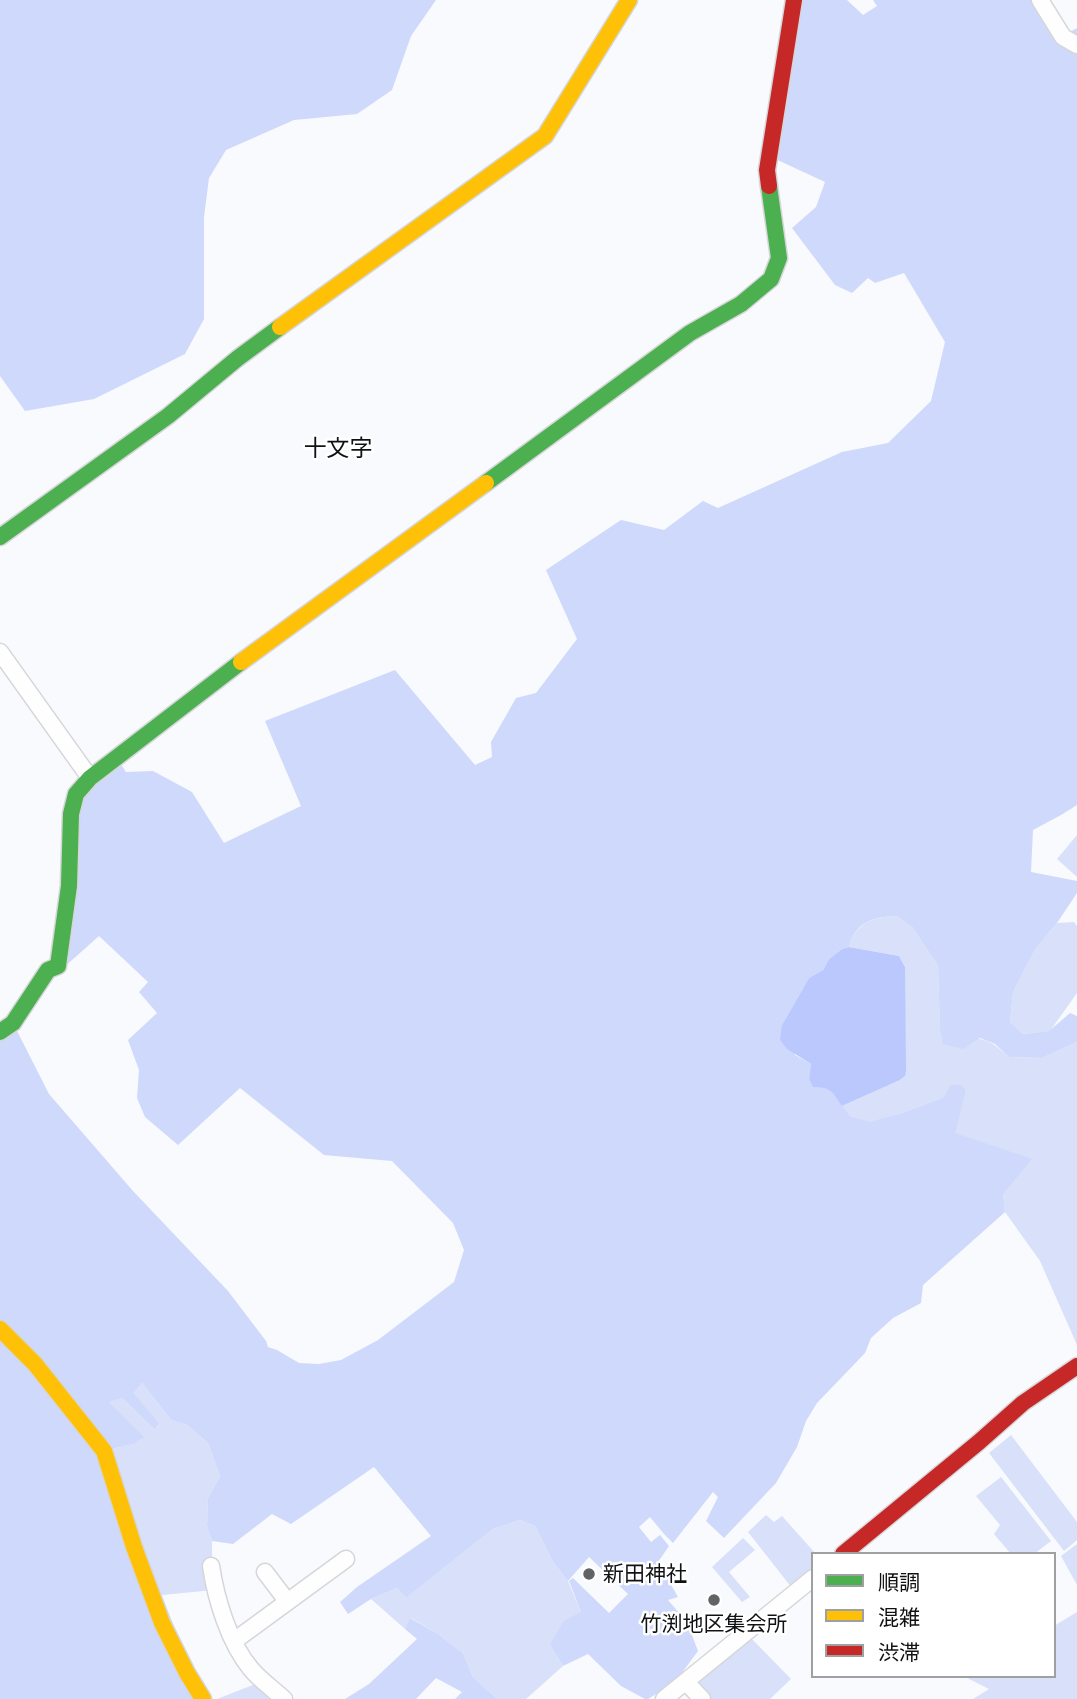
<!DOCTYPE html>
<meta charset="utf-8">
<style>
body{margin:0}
#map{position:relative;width:1077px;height:1699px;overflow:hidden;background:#f8fafd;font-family:"Golos Text","Noto Sans JP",sans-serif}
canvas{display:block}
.legend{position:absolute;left:811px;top:1552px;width:245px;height:126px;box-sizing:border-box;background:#fff;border:2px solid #9fa0a1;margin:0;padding:9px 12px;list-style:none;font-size:21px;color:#101113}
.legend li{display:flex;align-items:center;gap:14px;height:35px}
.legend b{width:35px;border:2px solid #9fa0a1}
</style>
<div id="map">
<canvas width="1077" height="1699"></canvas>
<ul class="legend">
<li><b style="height:9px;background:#4caf50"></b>順調</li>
<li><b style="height:9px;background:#ffc107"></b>混雑</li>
<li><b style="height:9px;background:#c62828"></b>渋滞</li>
</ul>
</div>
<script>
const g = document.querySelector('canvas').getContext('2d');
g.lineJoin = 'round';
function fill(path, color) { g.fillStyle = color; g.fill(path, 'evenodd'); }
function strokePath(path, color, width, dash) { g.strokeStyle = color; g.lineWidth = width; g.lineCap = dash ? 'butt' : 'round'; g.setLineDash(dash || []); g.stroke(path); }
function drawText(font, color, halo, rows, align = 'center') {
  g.font = font + ' "Golos Text","Noto Sans JP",sans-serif'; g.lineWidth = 5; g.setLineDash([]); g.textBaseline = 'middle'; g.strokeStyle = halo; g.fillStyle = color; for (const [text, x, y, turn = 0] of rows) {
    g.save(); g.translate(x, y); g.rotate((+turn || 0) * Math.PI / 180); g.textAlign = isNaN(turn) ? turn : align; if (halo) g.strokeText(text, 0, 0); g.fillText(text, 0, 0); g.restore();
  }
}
fill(new Path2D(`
 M1077 835V877L1057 859Z
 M897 916 913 928 938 966 940 1029 944 1044C977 1038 982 1032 1009 1057L1042 1058 1077 1042V1345L1040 1261 1005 1212 1003 1194 954 1133 966 1091 944 1097 902 1113 870 1123 850 1116 842 1106 900 1080 905 1076V967L899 956 849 947C856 922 873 917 897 916Z
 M1074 922 1077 926V993L1050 1031 1023 1034 1010 1022 1013 992 1036 948 1057 923Z
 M142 1383 171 1420 187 1425 208 1443 220 1476 208 1498 207 1526 212 1541V1570L214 1590 152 1596 104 1451 133 1444 108 1402 122 1398 155 1430 159 1425 134 1393Z
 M1011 1435 1077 1522V1540L1064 1551 989 1453Z
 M1001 1477 1051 1541 1034 1554H1011L994 1534 1000 1525 976 1496Z
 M766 1515 774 1522 782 1516 816 1554H813V1571L792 1588 748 1532Z
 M520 1520 535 1526 553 1562 568 1581 581 1612 550 1645 563 1666 526 1699H497L473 1677 463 1653 438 1634 411 1618 405 1629 371 1599 397 1588 408 1596 493 1529Z
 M743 1538 755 1550 729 1572 750 1597 742 1602 712 1567Z
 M1077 1544V1585L1061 1556Z
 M1077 1612V1699H973L989 1689 963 1676H1054V1626Z
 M751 1638 791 1679 770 1699H709L696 1685Z
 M263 1681 284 1699H217Z`), '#d9e0f9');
fill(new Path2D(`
 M0 0H436L411 36 392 90 357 114 294 120 226 150 209 178 204 217V319L185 354 94 399 25 411 0 376Z
 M794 0H847L863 15 877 6 873 0H1040L1063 36 1077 28V805L1061 815 1033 830 1031 872 1077 881V893L1057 923 1036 948 1013 992 1010 1022 1023 1034 1049 1031 1070 1013 1077 1016V1042L1042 1058 1009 1057 995 1044 980 1038 963 1049 943 1044 940 1029 938 966 913 928 897 916C873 917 856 921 849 947L842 949 829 959 823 970 809 978 782 1025 795 1055 811 1064 809 1078 830 1089 850 1116 870 1122 902 1113 944 1097 951 1085H961L966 1091 955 1133 1032 1159 1003 1194 1005 1212 923 1285 921 1303 893 1318 871 1338 865 1353 817 1403 806 1421 797 1447 776 1483 724 1538 706 1521 718 1497 713 1492 673 1543 664 1534 650 1517 639 1527 651 1542 660 1535 669 1546 658 1562 678 1597 668 1600 687 1622 698 1651 675 1682 648 1699H645L621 1686 588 1654 563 1666 550 1645 564 1621 581 1612 569 1581 573 1578 609 1613 628 1594 589 1557 568 1581 553 1562 535 1526 520 1520 493 1529 407 1597 397 1588 371 1599 348 1614 340 1602 357 1587 431 1536 374 1467 291 1524 272 1514 233 1544 212 1541 207 1526 208 1498 220 1476 208 1443 187 1425 171 1420 142 1383 134 1393 159 1424 155 1430 122 1398 109 1402 144 1437 133 1444 104 1451 203 1699H0V1032L13 1023 49 1094 133 1191 228 1291 266 1341 268 1347 277 1350 299 1363 319 1364 341 1360 378 1340 454 1282 464 1250 453 1223 392 1161 324 1155 240 1088 178 1145 145 1117 137 1098 139 1070 128 1040 157 1013 139 992 148 982 99 936 62 969 71 814 117 758 126 772 153 771 192 792 224 843 301 806 265 721 395 670 475 765 492 757 491 742 516 698 536 693 577 639 546 570 621 520 664 530 703 501 718 508 842 452 888 443 931 401 945 342 904 273 875 283 868 278 852 293 835 285 792 228 816 207 825 182 769 156Z
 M410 1618 438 1634 463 1653 473 1677 497 1699H455L462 1692 436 1678 416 1699H345L369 1684 417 1639 405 1629Z`), '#cfd9fb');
fill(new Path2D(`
 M849 947 899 956 905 967 906 1071 905 1076 900 1080 842 1106C832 1092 832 1087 813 1087L809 1078 811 1064 787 1049 780 1040 782 1025 809 978 823 970 829 959 842 949Z`), '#bac8fe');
const street = new Path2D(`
 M1040 0 1063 37 1077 45
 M0 652 90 778
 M211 1566C216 1599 229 1643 251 1669 260 1680 273 1689 284 1699
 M265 1572 287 1601
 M234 1641 346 1559
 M686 1682 702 1699
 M664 1699 813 1578`);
const fast = new Path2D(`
 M486 483 690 333 741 304 771 279 779 258 769 186
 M0 537 168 416 238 358 280 327
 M0 1032 13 1023 48 970 58 966 69 886 71 814 76 794 90 778 241 662`);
const slow = new Path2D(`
 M280 327 545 136 629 0
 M241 662 486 483
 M0 1329 35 1364 104 1451 134 1547 162 1623 187 1673 203 1699`);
const jam = new Path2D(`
 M769 186 767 170 794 0
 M843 1554 979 1442 1023 1403 1077 1366`);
strokePath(street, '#d5d6d9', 19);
strokePath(fast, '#d5d6d9', 19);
strokePath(slow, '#d5d6d9', 19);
strokePath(jam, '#d5d6d9', 19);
strokePath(street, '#fefeff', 16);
strokePath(fast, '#4caf50', 16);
strokePath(slow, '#ffc107', 16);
strokePath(jam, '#c62828', 16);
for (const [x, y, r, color] of [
 [589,1574,7,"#616365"],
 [714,1600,7,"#616365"]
]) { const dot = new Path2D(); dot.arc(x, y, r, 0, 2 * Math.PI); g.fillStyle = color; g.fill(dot); strokePath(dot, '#fff', 2.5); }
drawText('21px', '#101113', '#fff', [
 ["新田神社",603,1574],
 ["竹渕地区集会所",714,1624,"center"]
], 'left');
drawText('23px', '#101113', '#fff', [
 ["十文字",338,449]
]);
</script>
